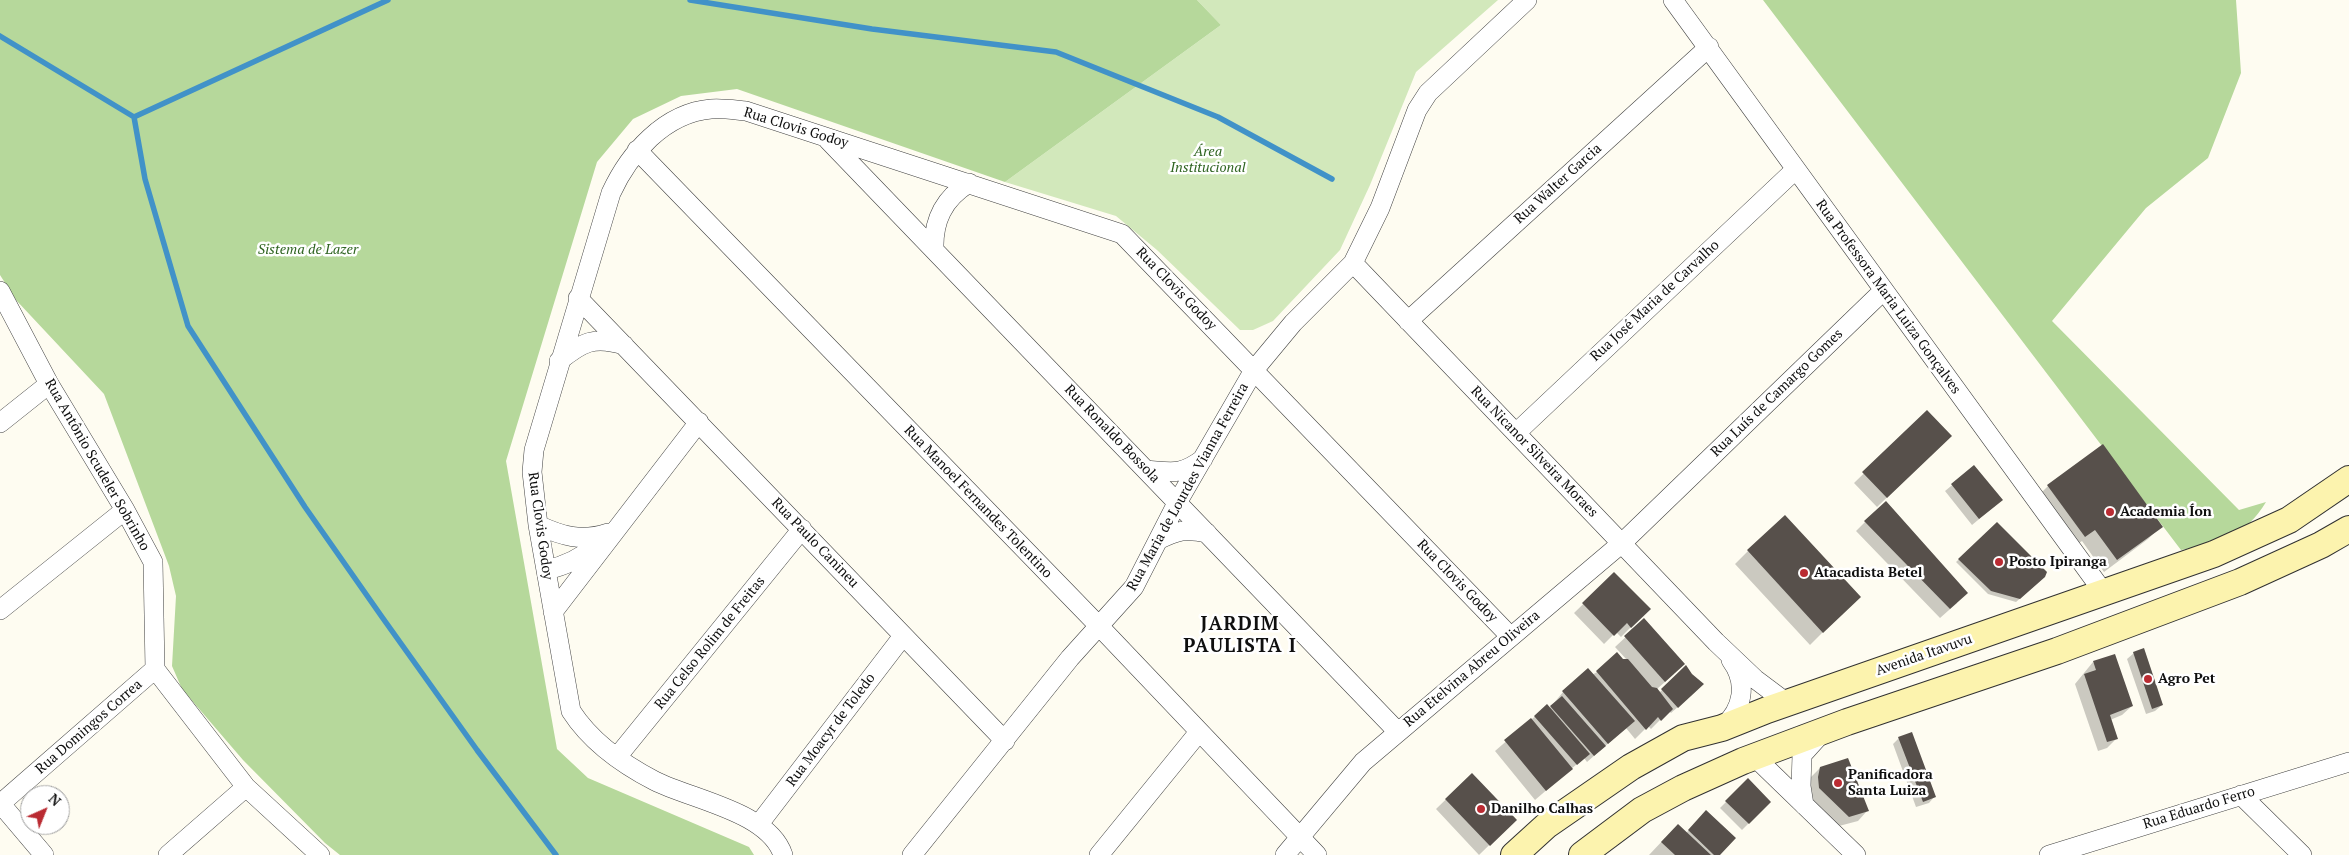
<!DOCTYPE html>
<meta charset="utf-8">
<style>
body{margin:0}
#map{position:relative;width:2349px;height:855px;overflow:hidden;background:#fefcf1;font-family:"PT Serif",serif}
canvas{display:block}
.north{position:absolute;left:20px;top:785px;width:50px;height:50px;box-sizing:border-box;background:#fff;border:1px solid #9f9f9f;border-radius:50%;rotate:44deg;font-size:14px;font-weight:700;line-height:20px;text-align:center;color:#0f0f0f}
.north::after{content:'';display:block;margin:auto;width:18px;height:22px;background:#ba2b32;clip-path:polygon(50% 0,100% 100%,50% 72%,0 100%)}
</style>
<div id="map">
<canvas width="2349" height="855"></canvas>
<div class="north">N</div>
</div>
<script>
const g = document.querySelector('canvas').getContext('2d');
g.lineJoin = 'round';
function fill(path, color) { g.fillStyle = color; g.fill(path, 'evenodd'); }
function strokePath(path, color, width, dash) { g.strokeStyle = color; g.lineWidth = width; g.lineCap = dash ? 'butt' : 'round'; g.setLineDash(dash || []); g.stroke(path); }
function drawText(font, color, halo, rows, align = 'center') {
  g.font = font + ' "PT Serif",serif'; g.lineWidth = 5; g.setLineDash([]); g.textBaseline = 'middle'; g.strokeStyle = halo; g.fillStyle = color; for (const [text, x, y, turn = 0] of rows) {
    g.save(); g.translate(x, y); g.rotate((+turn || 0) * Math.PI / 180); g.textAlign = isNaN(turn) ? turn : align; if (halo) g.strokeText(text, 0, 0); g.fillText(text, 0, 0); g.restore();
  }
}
fill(new Path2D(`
 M1197 0H1498L1416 72 1370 185 1340 250 1273 321 1253 330H1240L1157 250 1116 216 1005 182 1221 25Z`), '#d2e8bb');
fill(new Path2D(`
 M0 0H1197L1221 25 1005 182 737 89 681 96 633 119 597 162 506 461 557 749 588 778 749 847 754 855H340L325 843 243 760 182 689 172 666 176 596 169 566 104 394 16 300 0 275Z
 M1763 0H2236L2241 73 2208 158 2146 208 2052 321 2239 510 2266 502C2246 536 2218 544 2181 550Z`), '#b6d89b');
fill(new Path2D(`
 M1927 412 1951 436 1877 507 1854 483Z
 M2103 446 2161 526 2148 539 2104 572 2082 541 2071 549 2035 499 2048 486Z
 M1974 467 1995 506 1972 525 1945 491Z
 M1865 522 1957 603 1940 618 1856 531Z
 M1997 523 2041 580 2016 602 1988 594 1956 562Z
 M1748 551 1859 596 1810 645 1735 564Z
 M1614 574 1649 609 1621 637 1616 632 1604 644 1574 613Z
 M1644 620 1674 674 1657 689 1659 693 1685 667 1696 691 1671 713 1669 711 1651 729 1648 726 1635 739 1626 728 1587 762 1584 758 1535 800 1495 751 1547 706 1549 709 1563 692 1597 672 1627 660 1615 647Z
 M2134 653 2162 705 2155 711 2146 714 2127 659Z
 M2093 662 2132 706 2122 715 2110 720 2117 738 2107 748 2098 751 2075 684Z
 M1899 738 1935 796 1929 803 1916 807 1893 744Z
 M1820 768 1867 811 1858 821 1839 826 1810 798V778Z
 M1472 774 1515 820 1479 855 1436 809Z
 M1748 780 1770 802 1742 830 1720 808Z
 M1707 812 1718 855H1649L1665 838 1686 833Z`), '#0003');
strokePath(new Path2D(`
 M690 0 872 29 1056 52 1218 117 1332 179
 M0 36 134 117 388 0
 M134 117 145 179 188 326 305 507 382 617 477 750 556 855`), '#4192c8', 5.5);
fill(new Path2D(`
 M1927 410 1952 436 1887 498 1862 472Z
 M2103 444 2163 527 2117 560 2095 530 2085 537 2047 485Z
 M1974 465 2003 500 1979 519 1951 484Z
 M1886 501 1968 593 1950 609 1864 521Z
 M1785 515 1861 597 1823 633 1747 550Z
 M1997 522 2047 572 2045 577 2020 599 1991 591 1958 559Z
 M1614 572 1651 609 1631 628 1627 623 1614 636 1582 603Z
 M1644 618 1685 664 1665 682 1624 636Z
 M2144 648 2163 705 2152 709 2133 652Z
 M1617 652 1623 659H1628L1652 687 1657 688 1673 709 1661 721 1658 717 1646 730 1596 671Z
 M2115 654 2133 706 2110 715 2118 739 2107 742 2084 674 2096 670 2093 661Z
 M1686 665 1692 674 1704 684 1678 708 1661 689Z
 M1588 668 1635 721 1608 744 1562 691Z
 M1562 696 1606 746 1594 756 1550 706Z
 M1547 704 1590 754 1577 765 1534 716Z
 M1531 718 1573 769 1546 791 1504 740Z
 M1912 732 1936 797 1923 802 1898 737Z
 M1848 758 1869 811 1849 817 1819 788 1818 777 1820 767Z
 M1472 773 1517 820 1490 846 1445 799Z
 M1748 778 1771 802 1749 824 1725 801Z
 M1706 810 1736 838 1720 855H1714L1688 830Z
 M1678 824 1711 855H1675L1661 842Z`), '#57504b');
const street = new Path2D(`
 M1673 0 2104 593
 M828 140 1398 732
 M637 150 1099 626 1317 855
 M934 250C933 221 943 199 969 183
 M1353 263 1716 642 1755 679 1787 703
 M0 291 49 384 125 510 153 562 155 669 246 787 320 855
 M578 298 1005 741
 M1408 321 1709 47
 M559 361C582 342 594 336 624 345
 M0 423 49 384
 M1516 433 1795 170
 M1146 470C1172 472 1180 476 1203 459
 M538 525C562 536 581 542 608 533
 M1158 540C1177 531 1185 528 1207 533
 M546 570C565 566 580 559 595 546
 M0 610 125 510
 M553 612 699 422
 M1723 727C1743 709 1748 683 1731 660
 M1757 755 1763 765 1856 855
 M617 757 802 529
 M2241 795 2302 855
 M0 803 44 855
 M0 804 155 669
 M1804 805 1801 786 1802 755 1821 734
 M759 824 903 636
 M168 855 246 787
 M783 855C769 812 693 800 655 781 622 764 591 742 571 711L538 525 532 472 534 450 611 193C629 154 664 113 711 109 722 108 735 110 746 111L1122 234 1510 636
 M912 855 1070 658 1134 587 1177 503 1254 370 1293 323 1353 263 1380 208 1417 110 1428 93 1527 0
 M1099 855 1199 732
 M1285 855 1363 762 1622 543 1883 291
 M2049 855 2349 762`);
const secondary = new Path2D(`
 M1514 855 1547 825 1631 767 1683 738 1722 728 1767 710 2214 554 2289 520 2349 479
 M1582 855 1642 810 1683 788 1743 761 1847 722 2057 651 2240 582 2321 545 2349 529`);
strokePath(street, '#424242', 20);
strokePath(secondary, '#313131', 28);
strokePath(street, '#fff', 19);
strokePath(secondary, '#fcf3ae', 26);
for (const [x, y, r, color] of [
 [2110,512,5,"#ba2b32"],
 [1999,562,5,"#ba2b32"],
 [1804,573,5,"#ba2b32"],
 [2148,679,5,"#ba2b32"],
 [1838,783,5,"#ba2b32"],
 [1481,809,5,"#ba2b32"]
]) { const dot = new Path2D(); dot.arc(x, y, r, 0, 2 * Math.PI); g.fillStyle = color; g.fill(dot); strokePath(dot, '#fff', 2); }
drawText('14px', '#0f0f0f', '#fff', [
 ["Rua Clovis Godoy",796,128,17],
 ["Rua Walter Garcia",1558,184,-42],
 ["Rua Clovis Godoy",1176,289,46],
 ["Rua Professora Maria Luiza Gonçalves",1888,297,54],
 ["Rua José Maria de Carvalho",1655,301,-43],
 ["Rua Luís de Camargo Gomes",1777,393,-44],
 ["Rua Ronaldo Bossola",1112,434,46],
 ["Rua Nicanor Silveira Moraes",1534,452,46],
 ["Rua Antônio Scudeler Sobrinho",97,465,60],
 ["Rua Maria de Lourdes Vianna Ferreira",1188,487,-61],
 ["Rua Manoel Fernandes Tolentino",978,502,46],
 ["Rua Clovis Godoy",540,526,82],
 ["Rua Paulo Canineu",815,543,46],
 ["Rua Clovis Godoy",1457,581,46],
 ["Rua Celso Rolim de Freitas",710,643,-51],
 ["Avenida Itavuvu",1924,655,-19],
 ["Rua Etelvina Abreu Oliveira",1472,669,-40],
 ["Rua Domingos Correa",89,727,-41],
 ["Rua Moacyr de Toledo",831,730,-53],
 ["Rua Eduardo Ferro",2199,808,-17]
]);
drawText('italic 14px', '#2f6421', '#fff', [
 ["Área",1208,152],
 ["Institucional",1208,168],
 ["Sistema de Lazer",308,250]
]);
drawText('bold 14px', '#0f0f0f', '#fff', [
 ["Academia Íon",2120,512],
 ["Posto Ipiranga",2009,562],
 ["Atacadista Betel",1814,573],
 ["Agro Pet",2158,679],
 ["Panificadora",1848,775],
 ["Santa Luiza",1848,791],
 ["Danilho Calhas",1491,809]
], 'left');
g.letterSpacing = '1px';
drawText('bold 19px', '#0f0f0f', '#fff', [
 ["JARDIM",1240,625],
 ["PAULISTA I",1240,647]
]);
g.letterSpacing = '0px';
</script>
